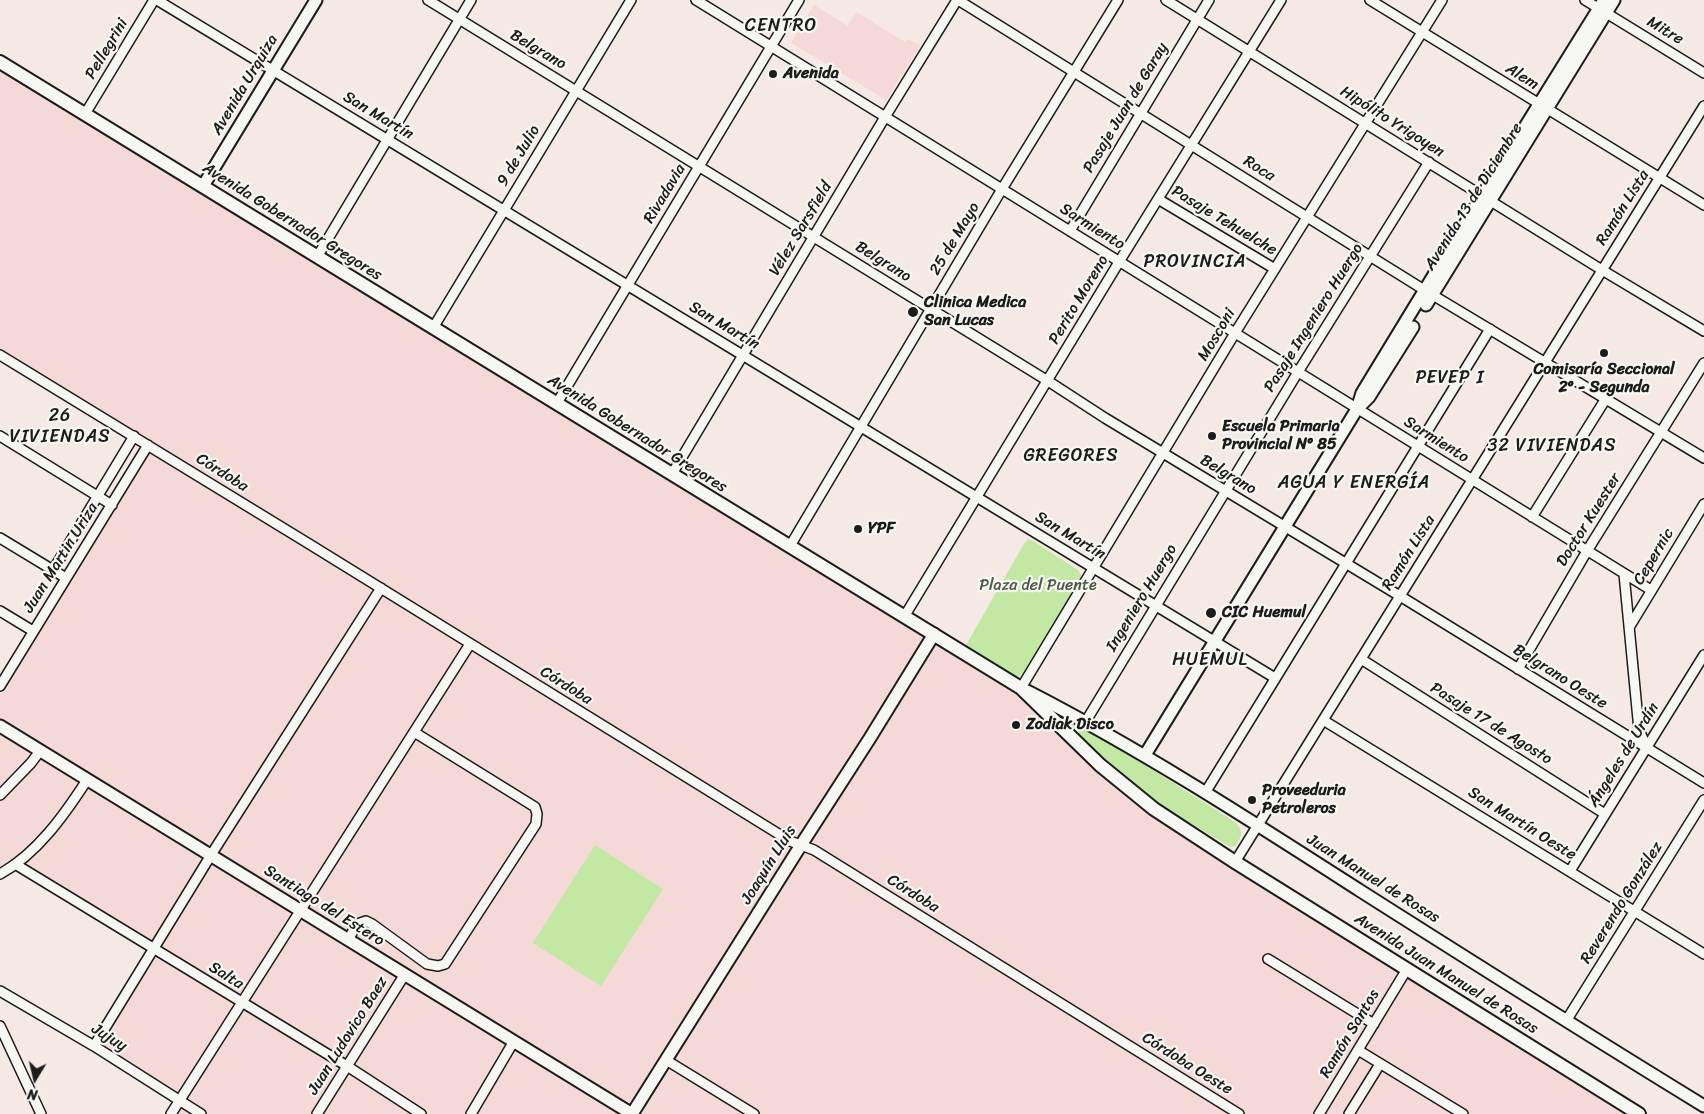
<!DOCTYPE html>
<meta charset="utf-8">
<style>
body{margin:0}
#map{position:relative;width:1704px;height:1114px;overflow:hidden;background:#f5e9e5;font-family:Sriracha,sans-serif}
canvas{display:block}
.north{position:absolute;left:10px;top:1054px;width:50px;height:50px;-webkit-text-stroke:4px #f6f6f2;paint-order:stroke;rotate:189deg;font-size:14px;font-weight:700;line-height:20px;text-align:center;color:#1c1c1c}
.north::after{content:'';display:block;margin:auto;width:18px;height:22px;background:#1c1c1c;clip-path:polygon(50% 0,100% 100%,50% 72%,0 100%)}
</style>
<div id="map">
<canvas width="1704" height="1114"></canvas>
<div class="north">N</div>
</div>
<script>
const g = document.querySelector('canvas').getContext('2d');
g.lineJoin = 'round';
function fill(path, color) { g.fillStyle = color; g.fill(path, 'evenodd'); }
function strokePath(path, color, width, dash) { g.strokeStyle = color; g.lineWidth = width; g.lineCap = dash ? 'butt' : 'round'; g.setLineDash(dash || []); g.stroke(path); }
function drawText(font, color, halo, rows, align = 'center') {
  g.font = font + ' Sriracha,sans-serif'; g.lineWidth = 4.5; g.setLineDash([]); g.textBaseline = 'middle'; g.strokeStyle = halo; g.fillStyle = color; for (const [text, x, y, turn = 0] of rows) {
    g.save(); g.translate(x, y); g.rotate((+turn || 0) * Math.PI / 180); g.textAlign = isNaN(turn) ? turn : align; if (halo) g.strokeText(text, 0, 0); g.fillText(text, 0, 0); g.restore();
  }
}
fill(new Path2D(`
 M814 5 848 26 856 12 905 42 908 39 920 46 886 100 791 43Z
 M0 62 1021 688 1126 787 1639 1114H171L180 1101 94 1046 154 949 15 864 0 874V686L148 445 0 355Z`), '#f4d9d6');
fill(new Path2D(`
 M1028 539 1033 541 1078 570 1081 575 1079 582 1023 674 1020 676 1014 677 968 649 966 645 1025 542Z
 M1052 706 1235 822C1244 831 1242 836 1236 846L1230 847 1141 793 1113 771 1047 709Z
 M595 845 663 889 601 986 533 943Z`), '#c3e8a3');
const minor = new Path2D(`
 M157 0 1275 678
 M428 0 1048 381 1105 418 1400 596 1704 783
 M696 0 1651 590
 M958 0 1426 291 1704 458
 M1166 0 1602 270 1704 331
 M1370 0 1704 205
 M1585 0 1704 73
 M85 114 154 0
 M1158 199 1275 269
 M1070 231 1209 0
 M317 257 471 0
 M433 328 631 0
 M0 355 306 542 790 841 814 850 1239 1114
 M557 403 799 0
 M0 436 112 505
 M672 474 885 117 957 0
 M1532 517 1605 400
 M0 538 66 578
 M790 546 1002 189 1118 0
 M53 570 134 436
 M1624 574 1639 730 1647 748
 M0 611 33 631
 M904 617 1119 262 1281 0
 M1630 626 1704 504
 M1361 659 1605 814
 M1518 669 1587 551 1704 363
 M0 686 148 445
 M1021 688 1235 333 1442 0
 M1323 720 1704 954
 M1086 721 1298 372 1429 162
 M1205 793 1490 329
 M0 795 31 763 40 751
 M1235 862 1704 106
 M15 864 347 1066 421 1114
 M1570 871 1704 655
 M0 874C37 854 65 814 87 780
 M348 940 357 924 366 921 372 924 427 964 438 966 445 964 536 824 537 814 535 807 414 732
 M1268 959 1374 1024
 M0 991 94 1046 201 1114
 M1566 1021 1704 800
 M0 1026 41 1114
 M94 1046 211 855 381 588
 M1358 1050 1463 1114
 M666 1060 754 1114
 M171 1114 470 644
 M317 1114 405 974
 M471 1114 514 1041
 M1319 1114 1407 969
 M1349 1114 1380 1064`);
const tertiary = new Path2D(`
 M203 186 316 0
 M1426 305 1614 0
 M1359 407 1369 397 1413 327
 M1027 691C1142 750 1250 820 1359 890 1474 963 1588 1035 1704 1106
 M0 726 632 1114
 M1145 755 1357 409 1362 393 1482 196 1604 0
 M632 1114 801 845 870 738 934 634`);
const secondary = new Path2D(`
 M0 62 1021 688 1100 765 1154 809 1235 862 1639 1114`);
strokePath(minor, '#1c1c1c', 12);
strokePath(tertiary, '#1c1c1c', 15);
strokePath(secondary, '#1c1c1c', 16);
strokePath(minor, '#f6f6f2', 9);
strokePath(tertiary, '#f6f6f2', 11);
strokePath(secondary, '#f6f6f2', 12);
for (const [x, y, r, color] of [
 [773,74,5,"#1c1c1c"],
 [913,312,6,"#1c1c1c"],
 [1604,353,5,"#1c1c1c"],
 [1212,436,5,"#1c1c1c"],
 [858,529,5,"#1c1c1c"],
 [1211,613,6,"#1c1c1c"],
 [1016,725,5,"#1c1c1c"],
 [1252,800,5,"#1c1c1c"]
]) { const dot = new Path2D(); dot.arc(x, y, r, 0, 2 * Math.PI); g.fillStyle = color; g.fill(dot); strokePath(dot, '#f6f6f2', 2); }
drawText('16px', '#1c1c1c', '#f6f6f2', [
 ["Mitre",1665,31,31],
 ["Pellegrini",107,49,-59],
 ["Belgrano",538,50,31],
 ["Alem",1522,77,32],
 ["Avenida Urquiza",245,85,-59],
 ["Pasaje Juan de Garay",1126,108,-59],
 ["San Martín",378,116,31],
 ["Hipólito Yrigoyen",1392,122,32],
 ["9 de Julio",519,156,-59],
 ["Roca",1259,169,32],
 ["Rivadavia",665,194,-59],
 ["Avenida 13 de Diciembre",1474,197,-58],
 ["Ramón Lista",1623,208,-58],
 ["Pasaje Tehuelche",1224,221,31],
 ["Avenida Gobernador Gregores",292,222,32],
 ["Sarmiento",1092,227,32],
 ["Vélez Sarsfield",801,229,-59],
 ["25 de Mayo",955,239,-59],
 ["Belgrano",883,262,32],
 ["Perito Moreno",1079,300,-59],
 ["Pasaje Ingeniero Huergo",1314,318,-58],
 ["San Martín",724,326,31],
 ["Mosconi",1217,335,-59],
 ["Avenida Gobernador Gregores",637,434,32],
 ["Sarmiento",1436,440,32],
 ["Córdoba",222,473,32],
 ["Belgrano",1228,475,31],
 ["Doctor Kuester",1589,520,-58],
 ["San Martín",1070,536,31],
 ["Ramón Lista",1409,553,-58],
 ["Cepernic",1654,557,-59],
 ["Juan Martin Uriza",61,558,-58],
 ["Ingeniero Huergo",1142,598,-59],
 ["Belgrano Oeste",1560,677,32],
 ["Córdoba",566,686,32],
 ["Pasaje 17 de Agosto",1491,724,32],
 ["Ángeles de Urdín",1624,755,-58],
 ["San Martín Oeste",1522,824,32],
 ["Joaquín Lluis",769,865,-58],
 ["Juan Manuel de Rosas",1373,879,32],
 ["Córdoba",913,894,32],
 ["Reverendo González",1622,903,-58],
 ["Santiago del Estero",324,906,32],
 ["Avenida Juan Manuel de Rosas",1446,974,32],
 ["Salta",226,976,32],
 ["Ramón Santos",1350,1034,-59],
 ["Juan Ludovico Baez",348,1036,-58],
 ["Jujuy",109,1038,32],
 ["Córdoba Oeste",1187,1064,32]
]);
drawText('bold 16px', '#1c1c1c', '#f6f6f2', [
 ["Avenida",783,74],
 ["Clinica Medica",924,303],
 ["San Lucas",924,321],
 ["Comisaría Seccional",1604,370,"center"],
 ["2º - Segunda",1604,388,"center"],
 ["Escuela Primaria",1222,427],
 ["Provincial Nº 85",1222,445],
 ["YPF",868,529],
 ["CIC Huemul",1222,613],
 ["Zodiak Disco",1026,725],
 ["Proveeduria",1262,791],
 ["Petroleros",1262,809]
], 'left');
drawText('16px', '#4e5944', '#f6f6f2', [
 ["Plaza del Puente",1038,586]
]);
g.letterSpacing = '1px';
drawText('18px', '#1c1c1c', '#f6f6f2', [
 ["CENTRO",781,26],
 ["PROVINCIA",1195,262],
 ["PEVEP I",1450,378],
 ["26",60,416],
 ["VIVIENDAS",60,437],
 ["32 VIVIENDAS",1552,446],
 ["GREGORES",1071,456],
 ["AGUA Y ENERGÍA",1354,483],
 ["HUEMUL",1210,660]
]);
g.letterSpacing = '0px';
</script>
